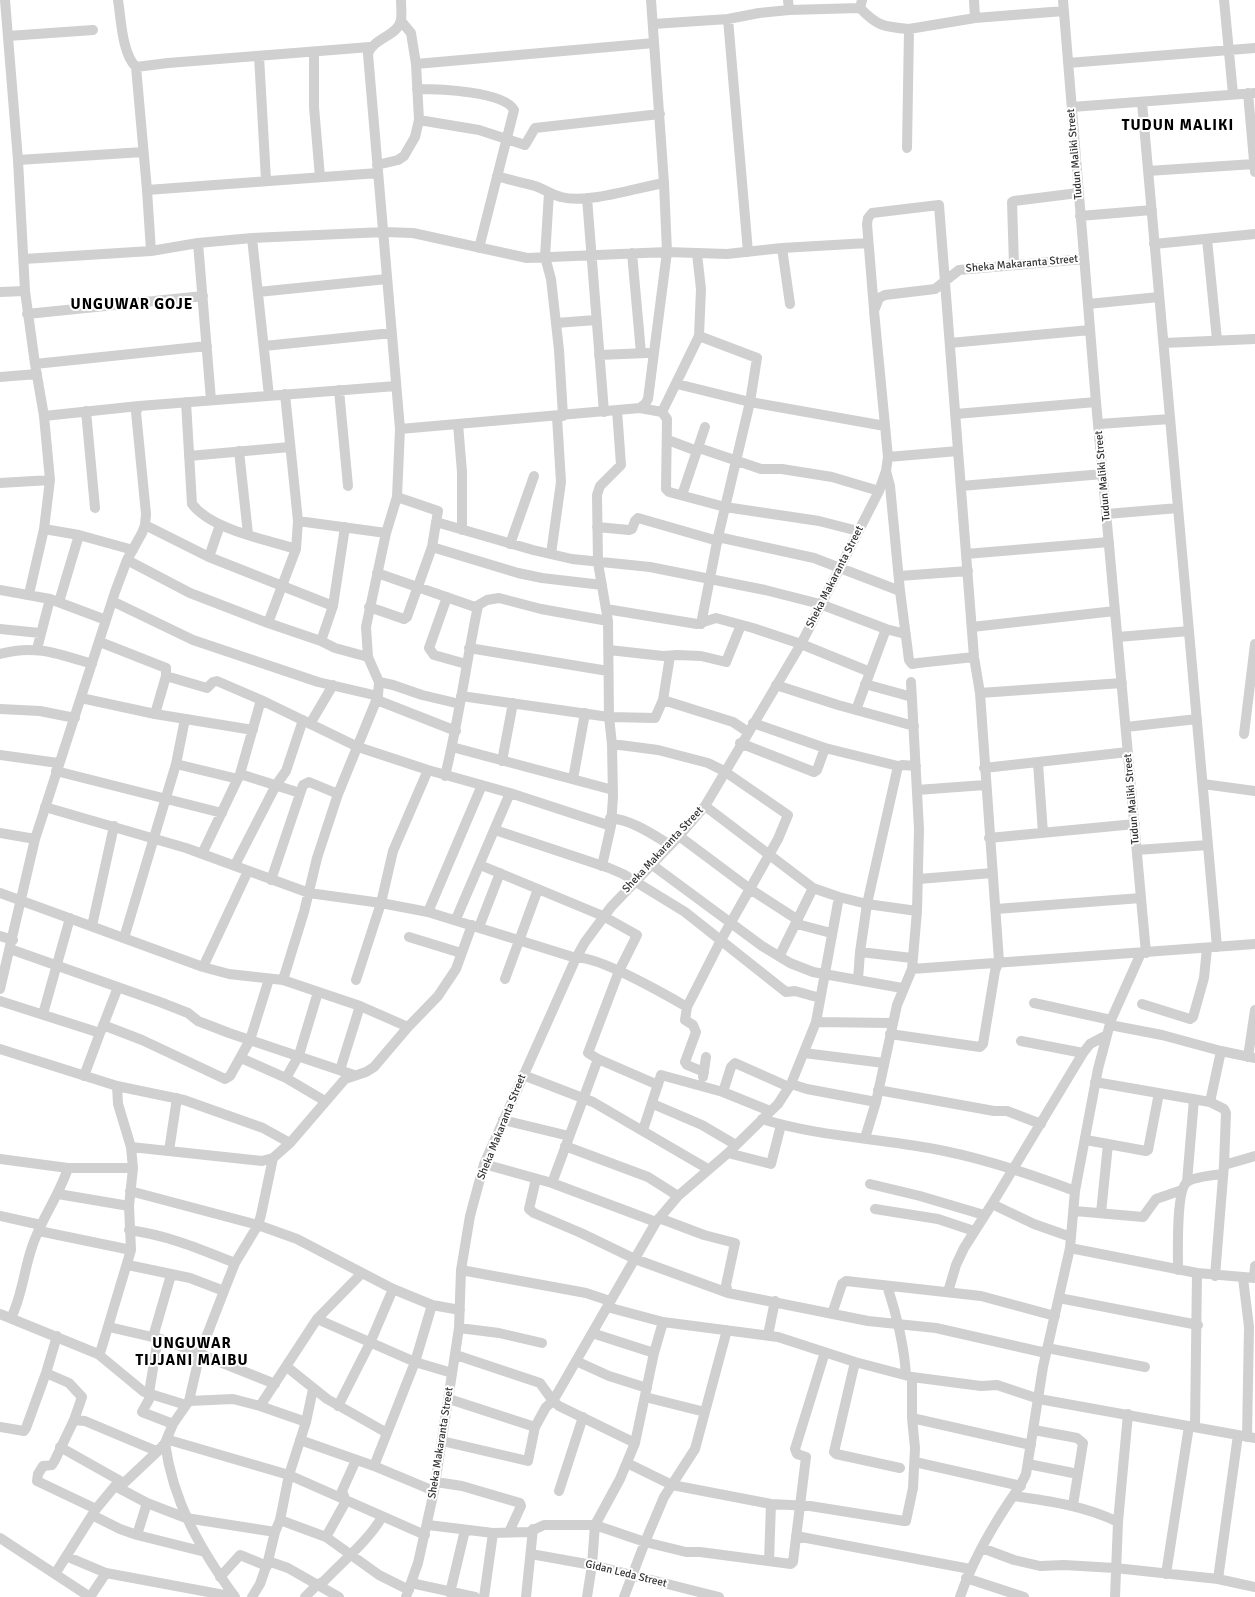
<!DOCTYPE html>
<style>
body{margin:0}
canvas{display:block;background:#fff}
</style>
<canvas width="1255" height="1597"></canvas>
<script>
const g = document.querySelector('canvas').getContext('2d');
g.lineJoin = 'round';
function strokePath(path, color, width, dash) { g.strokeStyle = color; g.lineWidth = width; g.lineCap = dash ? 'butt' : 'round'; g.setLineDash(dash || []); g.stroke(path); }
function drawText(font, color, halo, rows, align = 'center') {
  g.font = font + ' Signika,sans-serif'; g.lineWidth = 4; g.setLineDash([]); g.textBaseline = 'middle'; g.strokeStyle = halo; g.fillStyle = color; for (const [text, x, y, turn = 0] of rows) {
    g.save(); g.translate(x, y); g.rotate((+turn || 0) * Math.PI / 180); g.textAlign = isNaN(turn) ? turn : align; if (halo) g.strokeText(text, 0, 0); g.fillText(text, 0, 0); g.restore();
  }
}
strokePath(new Path2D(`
 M5 0 18 160 25 291 35 364 44 416 50 480 44 529 29 594
 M118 0C121 18 122 54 136 67L168 63 370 47
 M788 0 789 10
 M974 0 975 18
 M1063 0 1096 402 1146 953
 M1224 0 1233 94
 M860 8C877 26 884 27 909 29
 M728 19 748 252
 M653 24 728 19 759 13 789 10 860 8 862 0
 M8 36 93 30
 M314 52V107L320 177
 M259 56 266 180
 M1068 63 1255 48
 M416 64 654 43
 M136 67 147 190 151 251
 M417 89C437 89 504 91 514 110L479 248
 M1248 93 1255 172
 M1142 102 1217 947
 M1072 107 1255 93
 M419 120 479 130 525 145 535 128 660 114
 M907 148 909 29 975 18 1064 11
 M18 160 143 152
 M377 165 398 160 404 156 415 137 419 120 416 64 411 33 401 21
 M1148 171 1254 164
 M497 176C510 180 523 183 535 186 544 189 552 195 561 197 588 204 636 188 664 183
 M147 190 378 173
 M549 193 545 257 551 279 559 350 563 416
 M587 198 604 412
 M1080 216 1152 210
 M252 238 269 396
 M1207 239 1217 340
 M198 243 211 400
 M1154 244 1255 234
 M782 248 790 304
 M632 253 641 353
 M24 259 151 251 198 243 252 238 384 232 413 233 527 258 667 252 727 254 782 248 868 243
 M1014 265 1012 202 1014 201 1078 193
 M0 292 25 291
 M258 292 387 279
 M1088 304 1159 297
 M874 309 867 224 868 218 872 213 939 205 974 657 980 693 999 961 995 971 983 1044 980 1047 890 1034
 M27 314 203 296
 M556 323 596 320
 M699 336 757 358 750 402 718 537 701 624
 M950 343 1090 330
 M1164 343 1255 339
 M264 346 392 333
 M599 355 647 353
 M35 364 207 346
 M0 377 37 374
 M677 384 750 402 885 426
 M339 390 348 486
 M186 402 192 504C212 530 265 539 296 549
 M640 408 662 412 667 419 666 489 669 492 725 507 819 521 858 531
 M86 411 95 508
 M662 412 699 336 701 289 697 254
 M956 414 1096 402
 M44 416 139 406
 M458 424 462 472V530
 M1099 424 1170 419
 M400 429 640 408 645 404 648 399 667 252 664 183 651 0
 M668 440 697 451
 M699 448 761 469H782L832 477 879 491
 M239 451 248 534
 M189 456 290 447
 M888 457 958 451
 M886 471 890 486 900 591 909 660 912 664 918 663 974 657
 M0 483 50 480
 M961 486 1103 474
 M682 495 705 427
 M1107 514 1178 508
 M298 521 386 533
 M436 522 533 550 572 559 650 567 765 590 820 604 886 629 905 634
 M145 525 209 557 333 606
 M597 527 629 530 632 529 635 521 638 518 718 541
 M44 529 79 535 133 550
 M718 537 814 558 900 591
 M510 544 534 476
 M432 547 518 573 542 578 602 585
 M551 554 561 482 557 417
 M966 554 1109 542
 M209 557 220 525
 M127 560 190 593 268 623 321 641 335 648 368 657
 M377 573 475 607 487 600 499 598 541 609 608 621
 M899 576 968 571
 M0 590 50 599 106 620
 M447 597 429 648 434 655 466 664
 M112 601 193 640 318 682 378 696
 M59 602 79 535
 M369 607 404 619 407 617 432 547 438 511 397 497
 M606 609 697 624 716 618 753 628 801 644 870 672
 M268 623 296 549 298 521 285 394
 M972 627 1115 611
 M0 629 40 633
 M1118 637 1189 631
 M321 641 333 606 345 527
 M100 642 166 668V676L155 714
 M469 648 608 671
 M37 649 50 599
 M609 650 663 656 677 655 701 656 726 662 741 625
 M0 654C35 644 59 654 92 664
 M166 676 207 688 213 682 217 681 261 700 358 747 428 770 510 793 611 826
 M379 682 393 685 422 695 460 704
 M865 684 912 697
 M776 685 838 705 914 726
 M980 693 1122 683
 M461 696 609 717 655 718 663 700 670 656
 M81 698 155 714 253 730
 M377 700 456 731
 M663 700 733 722 748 732
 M0 709 40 711 75 718
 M856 710 886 629
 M753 723 825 748 898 766
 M310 724 333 685
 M1126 727 1197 719
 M1244 734 1255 644
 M740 743 814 772 817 770 825 748
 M612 744 658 750 708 763 724 771 788 815 778 839 721 940 687 1007 685 1020 693 1025 696 1032 685 1062 687 1065 704 1072
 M452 747 613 790
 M0 755 58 763
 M502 761 513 703
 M1038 763 1043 833
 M176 764 238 779
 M984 768 1128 752
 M428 770 393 851 381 903 428 912 576 958C597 955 666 995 687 1007
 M56 771 222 813
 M240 774 300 793
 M445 776C459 720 466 663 478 606
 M573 779 585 713
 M1203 784 1255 791
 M917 790 985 785
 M705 806 813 888 839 897 867 904 917 911
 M45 807 186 848 309 893 381 903 356 980
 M610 818C632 820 652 834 670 845
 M495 830 609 868 623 874 685 912 786 992 795 991 820 998
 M0 833 35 839
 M679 836 750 889 798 920
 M989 838 1135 824
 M1137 850 1208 845
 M202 854 240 774 261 700
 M651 864 762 946 790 963 813 972 902 988
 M235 865 276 785 286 771 303 720
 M480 865 538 889 505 979
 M602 866 611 826 613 797 612 744 609 717 608 621 598 563 597 495 600 486 621 465 617 410
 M919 879 992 873
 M271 880 303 785 309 782 338 794
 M538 889 603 916 637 935 619 971 588 1053 598 1059
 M0 893 203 967 229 974 283 980 360 1006 408 1027
 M996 909 1141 898
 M428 912 482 785
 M456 919 510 793
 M797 924 831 933
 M92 926 114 826
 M479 927 500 873
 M0 936 13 940
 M409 937 461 953
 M124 938 176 764 185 719
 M10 949 160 1002 188 1013 198 1021 229 1033 354 1075
 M780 955 813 888
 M912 958 860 952 867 904 898 766 902 765 916 766
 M203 967 248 871
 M912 969 1255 944
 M283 980 304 912 317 858 338 794 378 696 379 682 368 657 366 627 386 533 397 497 400 429 368 54C373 38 398 36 401 20 402 13 401 6 401 0
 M858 980 860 952
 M0 989 35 839 115 592 127 560 142 533 145 525 146 514 136 412 139 406 396 386
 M0 1001 100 1033 84 1076
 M1034 1003 1111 1020
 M1142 1004 1190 1019 1193 1017 1204 978 1207 948
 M43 1014 70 918
 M816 1022 839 897
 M103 1025 142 1040 225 1079 230 1076 250 1040 269 979
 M1110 1025 1162 1035 1221 1051 1255 1058
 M101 1031 118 987
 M1021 1041 1083 1053
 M0 1049 117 1086 184 1100 263 1128 290 1143
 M804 1053 884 1063
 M1248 1057 1255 1010
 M241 1058 286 1078 325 1101
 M340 1070 360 1006
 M523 1075 593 1102 708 1169
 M703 1077 706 1057
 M286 1078 299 1055 318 992
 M1095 1082 1210 1102 1224 1109 1226 1113 1224 1165 1215 1276
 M791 1084 807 1089 876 1102
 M878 1090 994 1111H1007L1041 1124
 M723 1092 731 1067 735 1063 789 1087
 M1210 1102 1221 1051
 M653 1104 702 1125 736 1145
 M762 1119C816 1136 874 1138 929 1148 980 1157 1028 1173 1075 1191
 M503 1120 569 1136
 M643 1130 661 1075 723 1092 770 1111
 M865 1138 876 1102 897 1005 912 969 917 911 919 829 911 682
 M1086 1140 1146 1151 1148 1150 1159 1093
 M565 1146 648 1177 678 1196
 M131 1147 262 1161 273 1158 290 1143 345 1079 366 1072 374 1067 408 1027 438 996 456 969 472 925
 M169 1151 177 1098
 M728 1153 771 1164 781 1125
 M0 1159 68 1168H133
 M484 1164 552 1183 656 1222
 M1224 1165 1255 1156
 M536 1179 529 1209 534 1213 581 1233 635 1259 728 1293 868 1321 936 1328 1046 1353
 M1187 1182 1194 1099
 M552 1183 598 1059 658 1085
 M870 1184 920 1196 984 1215
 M130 1191 258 1225 297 1239 393 1289 432 1305 460 1310
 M58 1194 129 1206
 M992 1204 1034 1224 1071 1237
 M875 1209 938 1219 974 1231
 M1075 1211 1143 1217 1156 1199 1182 1190
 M1101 1213 1108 1144
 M0 1216 41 1225
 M659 1218 704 1235 735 1243 726 1285 728 1293
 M129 1230C167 1235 200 1249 235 1263
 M39 1231 131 1250
 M1070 1248 1197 1273 1255 1278
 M128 1265 190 1278 224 1291
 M461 1270 586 1293 610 1301
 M1178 1270C1178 1254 1176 1190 1187 1182 1193 1177 1215 1175 1223 1174
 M1243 1278 1249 1327 1247 1437
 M1254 1278 1255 1266
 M887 1286C897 1316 904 1344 906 1375
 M948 1292 956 1265 964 1248 992 1204 1083 1053 1090 1044 1107 1035
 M1059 1298 1198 1325
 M607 1307 663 1322 778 1337 855 1362 912 1377 981 1386 997 1385 1039 1399 1255 1438
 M0 1314 98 1354 101 1350 131 1250 129 1206 133 1168 131 1147 118 1104 117 1086
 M832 1314 842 1284 846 1281 981 1296 1055 1316
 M11 1318C22 1296 24 1270 32 1247 41 1219 59 1196 68 1168
 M317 1319 415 1362 452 1373
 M109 1327 165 1340 275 1384
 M459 1328 499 1333 542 1343
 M592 1333 654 1353
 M768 1335 775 1301
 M153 1337 171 1275
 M1047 1348 1145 1367
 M98 1354 144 1392 186 1405
 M456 1355 540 1383 553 1401 559 1406 635 1443
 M576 1361 609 1376 647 1388
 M855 1362 834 1452 836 1454 900 1468
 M287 1367 327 1399 387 1433
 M46 1373 69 1383 82 1397 74 1420 55 1460 52 1465 43 1466 38 1474 37 1481 96 1509
 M149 1393 158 1338
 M152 1394 142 1412 173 1424
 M645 1397 705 1412
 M449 1399 535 1427
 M189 1401 200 1353 224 1291 235 1263 258 1225 261 1215 273 1158
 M260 1406 317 1319 361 1274
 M338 1406 370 1343 393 1289
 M912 1418 1031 1445
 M74 1420 85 1421 154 1450H159
 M0 1427 24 1431 26 1428 46 1373 57 1336
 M1195 1427 1197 1273
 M1034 1430 1077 1438 1083 1443 1073 1505
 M300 1440 374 1466 434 1491
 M442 1441 528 1461 535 1427 546 1407 553 1401 656 1222 678 1196 728 1153 778 1104 791 1084 816 1022 892 1023
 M60 1447 124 1483
 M915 1462 1021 1486
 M627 1463 672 1485 771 1504 810 1506 904 1521H906L913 1488 915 1448 912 1418V1377
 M1028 1464 1078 1474
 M374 1466 415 1362 432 1305
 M436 1482 462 1486 520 1503 521 1506 509 1532
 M115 1486 147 1503 186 1518 275 1532
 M559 1491 583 1417
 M1014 1496C1050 1501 1085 1506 1118 1522
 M92 1515 120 1529 137 1535 205 1552
 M280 1520 326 1537 379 1575 409 1590
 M428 1525 493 1533 529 1532 544 1525H595L645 1542 686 1552H700L791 1564 793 1562 806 1457 797 1454 795 1449 825 1352
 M137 1535 147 1503
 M796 1536 970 1569
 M326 1537 346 1501 342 1491 356 1460
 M0 1538 90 1597
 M982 1548 1014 1560 1040 1566 1064 1565 1115 1568 1218 1579 1255 1587
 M531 1554 592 1565 719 1597
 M68 1557 106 1573 235 1597
 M268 1561 288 1568 339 1597
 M769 1561 771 1504
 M55 1574 96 1509 115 1486 124 1483 159 1450 165 1443 173 1424 189 1401 233 1399 260 1406 306 1422
 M1166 1574 1189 1426
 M220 1577 240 1555 267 1566
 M966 1578 1024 1597
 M1218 1579 1238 1435
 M411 1583 475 1597
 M450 1593 465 1530
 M90 1597 106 1573
 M235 1597C200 1549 173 1502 165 1443L169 1440 289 1475 425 1535
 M252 1597 260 1584 268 1561 275 1532 280 1520 289 1475 306 1422 313 1389
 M305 1597 317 1585 324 1581C344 1560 368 1541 382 1517
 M406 1597 418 1563 434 1491 459 1328 461 1270 470 1216 484 1164 576 958 585 942 611 907 679 836 705 806 801 644 879 491 886 471 888 457 874 311 879 298 885 295 935 289 959 270 1084 259
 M484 1597 493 1533
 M526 1597 533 1529
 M587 1597 592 1565 595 1525 620 1479 635 1443 654 1353 663 1322
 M624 1597 645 1542 664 1497 695 1449 727 1330
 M960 1597C971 1565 988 1534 1007 1505 1014 1494 1021 1486 1026 1474L1043 1367 1070 1248 1075 1191 1098 1069 1111 1020 1141 953
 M1115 1597 1118 1522 1128 1414`), '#d0d0d0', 10);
drawText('11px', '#333', '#fff', [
 ["Tudun Maliki Street",1075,154,-95],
 ["Sheka Makaranta Street",1022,264,-5],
 ["Tudun Maliki Street",1103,476,-95],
 ["Sheka Makaranta Street",835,577,-63],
 ["Tudun Maliki Street",1132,799,-95],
 ["Sheka Makaranta Street",663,850,-47],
 ["Sheka Makaranta Street",502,1127,-68],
 ["Sheka Makaranta Street",441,1443,-81],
 ["Gidan Leda Street",626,1574,14]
]);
g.letterSpacing = '1px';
drawText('bold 15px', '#000', '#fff', [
 ["TUDUN MALIKI",1178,126],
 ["UNGUWAR GOJE",132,305],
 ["UNGUWAR",192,1344],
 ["TIJJANI MAIBU",192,1361]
]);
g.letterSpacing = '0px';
</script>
